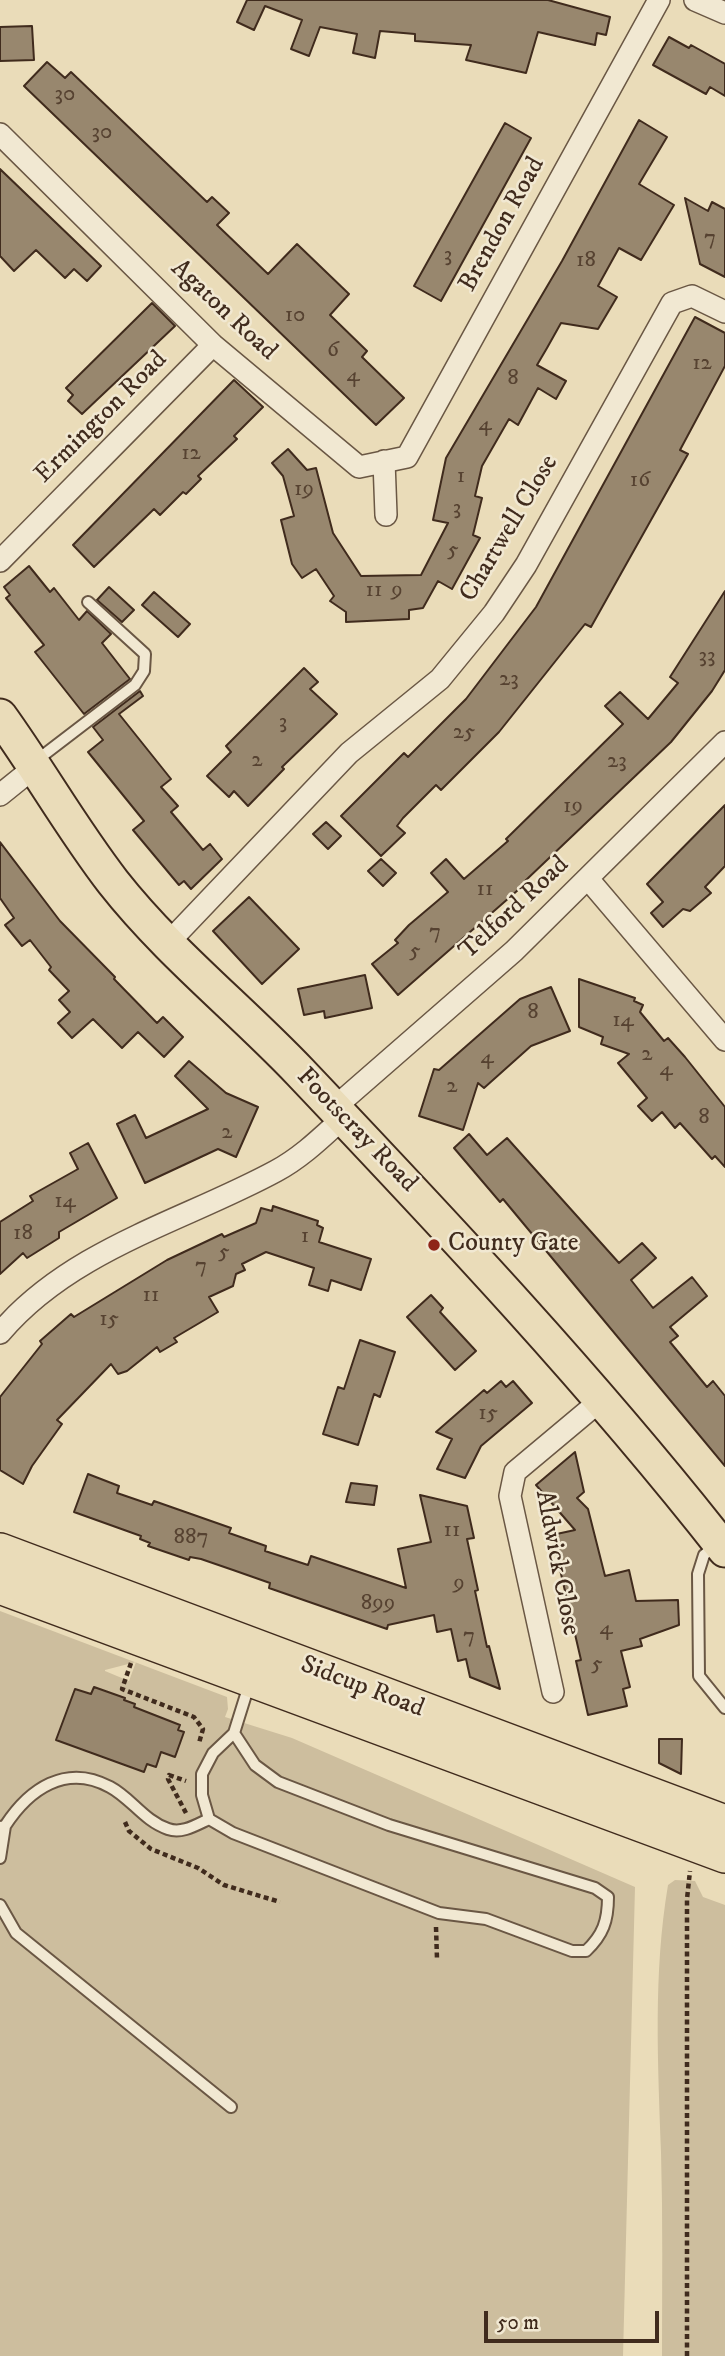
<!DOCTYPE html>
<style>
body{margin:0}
#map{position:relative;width:725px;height:2356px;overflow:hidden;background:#eadcb9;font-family:"IM FELL DW Pica",serif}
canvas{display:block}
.scale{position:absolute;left:484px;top:2311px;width:175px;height:32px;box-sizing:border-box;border:4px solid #402b1d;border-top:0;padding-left:9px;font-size:21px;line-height:24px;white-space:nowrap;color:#402b1d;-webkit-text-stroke:5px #f1e8d2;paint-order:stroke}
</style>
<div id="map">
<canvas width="725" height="2356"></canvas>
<div class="scale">50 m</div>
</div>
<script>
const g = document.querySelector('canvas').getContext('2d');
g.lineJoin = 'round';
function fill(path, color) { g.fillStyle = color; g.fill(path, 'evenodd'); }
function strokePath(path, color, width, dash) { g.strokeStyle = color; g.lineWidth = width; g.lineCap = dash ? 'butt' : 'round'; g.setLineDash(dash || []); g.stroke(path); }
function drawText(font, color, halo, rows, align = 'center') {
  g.font = font + ' "IM FELL DW Pica",serif'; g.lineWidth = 5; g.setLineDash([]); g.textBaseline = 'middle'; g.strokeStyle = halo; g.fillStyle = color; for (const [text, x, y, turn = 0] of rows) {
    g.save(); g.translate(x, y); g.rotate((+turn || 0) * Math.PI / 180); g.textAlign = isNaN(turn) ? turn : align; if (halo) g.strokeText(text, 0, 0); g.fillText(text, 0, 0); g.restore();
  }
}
fill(new Path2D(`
 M0 1611 227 1697 228 1709 225 1717 292 1738 635 1887 623 2356H0ZM136 1662 129 1681 105 1671V1670Z
 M675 1880 695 1881 703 1897 725 1905V2356H662C662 2288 663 2220 661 2152 658 2063 653 1974 668 1885Z`), '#cdbe9e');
const building = new Path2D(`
 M247 0H548L610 17 606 35 597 33 595 45 538 32 526 73 466 60 471 45 415 41V34L380 31 375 58 353 53 357 34 320 27 309 56 291 49 302 20 265 6 254 30 237 22Z
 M32 26 34 60 0 61V27Z
 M669 37 689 48 691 45 725 64V96L710 87 706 94 653 65Z
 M47 62 65 78 71 72 207 202 212 197 229 213 217 225 268 274 297 244 349 294 330 315 367 351 362 357 404 398 376 425 24 86Z
 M639 120 667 137 639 184 674 205 641 260 619 248 598 286 617 297 598 329 561 323 547 348 537 365 566 381 556 399 538 388 518 425 509 419 482 466 475 496 482 498 473 535 480 538 452 589 438 581 423 608 409 610V619L346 622V612L330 601 334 596 316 569 302 578 292 564 281 520 294 516 283 476 272 463 288 449 307 470 316 468 333 533 361 576 421 575 448 523 433 520 446 458 562 261Z
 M505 123 531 138 441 301 414 286Z
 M0 169 101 266 87 281 74 269 65 278 36 250 14 271 0 256Z
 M685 198 708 211 712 202 725 209V277L700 264Z
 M152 303 175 326 82 414 68 401 73 395 66 388Z
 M695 317 725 333V366L680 450 688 454 591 627 585 624 499 732 441 790 436 785 403 818 397 826 405 833 381 856 341 816 404 753 408 757 466 699 536 607Z
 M234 380 263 407 234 436 237 439 198 476 201 479 186 494 183 492 160 515 154 509 94 567 73 545Z
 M29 566 50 592 54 588 79 620 87 611 111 634 102 643 130 679 84 714 35 652 44 645 6 598 10 595 4 587Z
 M109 587 134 610 122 622 97 600Z
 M725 591V670L712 691 671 742 525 881 526 883 398 995 372 964 398 943 395 940 409 925 448 892 431 873 446 859 464 879 508 841 506 839 623 724 605 706 620 692 648 719 678 683 670 677Z
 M154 592 190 624 178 637 142 605Z
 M304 668 318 682 310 689 337 714 282 767 284 769 248 806 234 791 229 797 207 776 231 752 226 746Z
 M140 691 143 696 119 714 171 779 161 787 178 806 171 812 203 850 210 844 222 859 191 889 184 881 179 885 133 830 144 821 88 752 103 740 93 727Z
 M725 805V866L705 887 711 893 690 911 683 909 663 927 651 913 663 902 647 884Z
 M326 822 341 836 328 849 313 834Z
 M0 842 60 921 115 977 114 979 157 1023 163 1017 183 1037 164 1057 138 1032 122 1048 93 1019 72 1038 58 1023 70 1012 59 1000 69 991 49 970 51 967 30 940 22 946 5 925 14 918 0 898Z
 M381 859 396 873 383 886 368 871Z
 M249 897 299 949 262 984 213 931Z
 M365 975 372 1008 325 1018 324 1011 304 1015 298 989Z
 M579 979 635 998 634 1001 643 1005 640 1012 664 1041 668 1038 685 1057 725 1107V1167L715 1156 712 1159 680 1123 675 1128 662 1112 652 1121 638 1106 647 1098 618 1063 629 1054 601 1044 603 1037 579 1027Z
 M551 987 570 1031 531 1046 484 1088 478 1083 463 1130 419 1116 434 1069 439 1070 520 999Z
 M189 1061 226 1093 258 1107 236 1157 218 1149 145 1183 117 1124 135 1115 146 1138 208 1109 175 1076Z
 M469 1134 487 1155 507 1138 619 1263 642 1243 656 1258 631 1280 653 1308 692 1277 707 1296 670 1327 678 1336 670 1342 707 1387 713 1381 725 1396V1466L503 1199 500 1202 454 1148Z
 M88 1143 117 1198 59 1232V1238L27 1258 23 1253 0 1274V1222L33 1201 30 1196 78 1169 70 1153Z
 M273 1206 318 1221 317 1225 323 1228 319 1242 371 1259 361 1290 331 1280 328 1291 309 1285 314 1268 266 1252 242 1264 245 1270 236 1274 233 1286 209 1297 218 1312 174 1338 177 1342 160 1352 157 1347 127 1371 118 1374 111 1364 57 1420 62 1424 32 1466 23 1484 0 1470V1397L42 1344 40 1341 71 1314 74 1317 167 1260 222 1234 224 1237 256 1223 261 1208 272 1211Z
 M431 1295 443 1308 440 1312 476 1351 455 1370 407 1317Z
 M360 1340 395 1352 380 1397 374 1394 358 1445 323 1434 338 1387 344 1389Z
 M501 1381 506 1387 513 1381 532 1403 481 1446 465 1478 437 1469 452 1439 436 1432 484 1390 487 1393Z
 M575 1452 584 1492 577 1498 588 1509 605 1576 629 1570 636 1601 678 1600 679 1625 640 1639 642 1646 621 1651 630 1687 623 1689 627 1706 588 1715 576 1661 581 1660 552 1535 575 1530 536 1485Z
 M88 1474 119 1486 117 1493 152 1505 154 1501 231 1528 229 1533 266 1546 265 1551 308 1565 311 1556 406 1588 398 1549 431 1542 420 1495 467 1506 474 1538 467 1539 478 1590 475 1591 487 1647 489 1646 500 1689 470 1677 466 1659 458 1661 451 1629 437 1632 434 1615 388 1625 387 1629 269 1588 270 1583 233 1570 201 1559 190 1557 189 1560 148 1546 150 1543 140 1539 141 1536 74 1512Z
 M351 1483 377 1486 374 1505 346 1502Z
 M94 1687 125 1698 124 1700 135 1704 134 1707 180 1725 178 1730 184 1732 175 1757 161 1752 156 1767 147 1764 144 1772 56 1740 75 1689 91 1694Z
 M659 1739H682L681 1774 659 1763Z`);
fill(building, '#98876e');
strokePath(building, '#402b1d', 2);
const service = new Path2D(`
 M37 760 135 685 144 671 145 654 88 602
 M716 1545 704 1555 698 1574 699 1676 725 1708
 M234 1733 255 1765 278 1782 389 1825 595 1888 608 1897C608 1921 603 1935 586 1951H572L486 1919 439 1913 233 1833 209 1819 202 1795V1774L213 1753 234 1733 249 1685
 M0 1827 5 1826C29 1789 66 1763 110 1787 131 1798 144 1821 168 1829 182 1834 196 1825 209 1819
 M0 1858 5 1826
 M0 1905 16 1933 231 2107`);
const minor = new Path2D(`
 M695 0 725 13
 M0 134 213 345 359 467 407 457 659 0
 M384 461 386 515
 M0 561 213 345
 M0 795 36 766
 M589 880 725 1040
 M168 943 349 753 440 679 494 613 526 565 672 303 692 296 725 312
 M334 1108 514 951 725 742
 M0 1333C71 1249 184 1221 276 1171 302 1157 322 1137 343 1118
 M553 1692 510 1496 515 1472 601 1400`);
const primary = new Path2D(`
 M0 716C39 770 72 829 113 882 168 952 239 1008 300 1072 447 1227 593 1382 725 1550`);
const trunk = new Path2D(`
 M0 1551 725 1823
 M0 1586 725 1855`);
strokePath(service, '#6a5744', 14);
strokePath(minor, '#6a5744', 24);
strokePath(primary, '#402b1d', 37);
strokePath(trunk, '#402b1d', 38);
strokePath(new Path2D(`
 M131 1663 122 1689 194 1717 203 1729 199 1743
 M186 1813 168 1779 169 1775 186 1781
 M125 1822 129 1831 151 1849 198 1868 224 1885 280 1902
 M436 1927 437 1959
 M687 2356V1899L690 1871`), '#402b1d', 4.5, [5, 3.5]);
strokePath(service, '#f1e8d2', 10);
strokePath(minor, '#f1e8d2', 21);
strokePath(primary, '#eadcb9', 33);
strokePath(trunk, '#eadcb9', 35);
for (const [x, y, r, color] of [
 [434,1245,7,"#8f2418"]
]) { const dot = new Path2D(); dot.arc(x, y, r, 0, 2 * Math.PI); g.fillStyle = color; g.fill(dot); strokePath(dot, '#f1e8d2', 2.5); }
drawText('23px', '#564231', null, [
 ["30",65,95],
 ["30",102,133],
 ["7",710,239],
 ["3",448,256],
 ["18",586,261],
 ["10",295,316],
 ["6",333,351],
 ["12",702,364],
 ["4",353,376],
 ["8",513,379],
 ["4",485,425],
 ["12",191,454],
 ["1",461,477],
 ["16",640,481],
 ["19",304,490],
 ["3",457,509],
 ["5",453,551],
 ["11",374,591],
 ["9",397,591],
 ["33",707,657],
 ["23",509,680],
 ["3",283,723],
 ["25",464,733],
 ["2",257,761],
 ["23",617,762],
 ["19",573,807],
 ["11",485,890],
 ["7",435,933],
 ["5",415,952],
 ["8",533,1013],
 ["14",623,1021],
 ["2",647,1055],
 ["4",487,1058],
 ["4",666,1070],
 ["2",452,1087],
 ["8",704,1118],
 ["2",227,1133],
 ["14",65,1202],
 ["18",23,1234],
 ["1",305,1237],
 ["5",224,1253],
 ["7",201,1267],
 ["11",151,1296],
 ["15",109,1320],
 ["15",488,1414],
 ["11",452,1531],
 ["887",191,1538],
 ["9",459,1584],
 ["899",378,1604],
 ["4",606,1629],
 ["7",469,1637],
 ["5",597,1665]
]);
drawText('26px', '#402b1d', '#f1e8d2', [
 ["Brendon Road",503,225,-61],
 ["Agaton Road",223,311,43],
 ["Ermington Road",102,418,-45],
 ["Chartwell Close",510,529,-59],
 ["Telford Road",515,909,-43],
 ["Footscray Road",356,1131,46],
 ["Aldwick Close",556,1563,79],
 ["Sidcup Road",362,1688,21]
]);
drawText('26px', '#402b1d', '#f1e8d2', [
 ["County Gate",448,1245]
], 'left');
</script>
